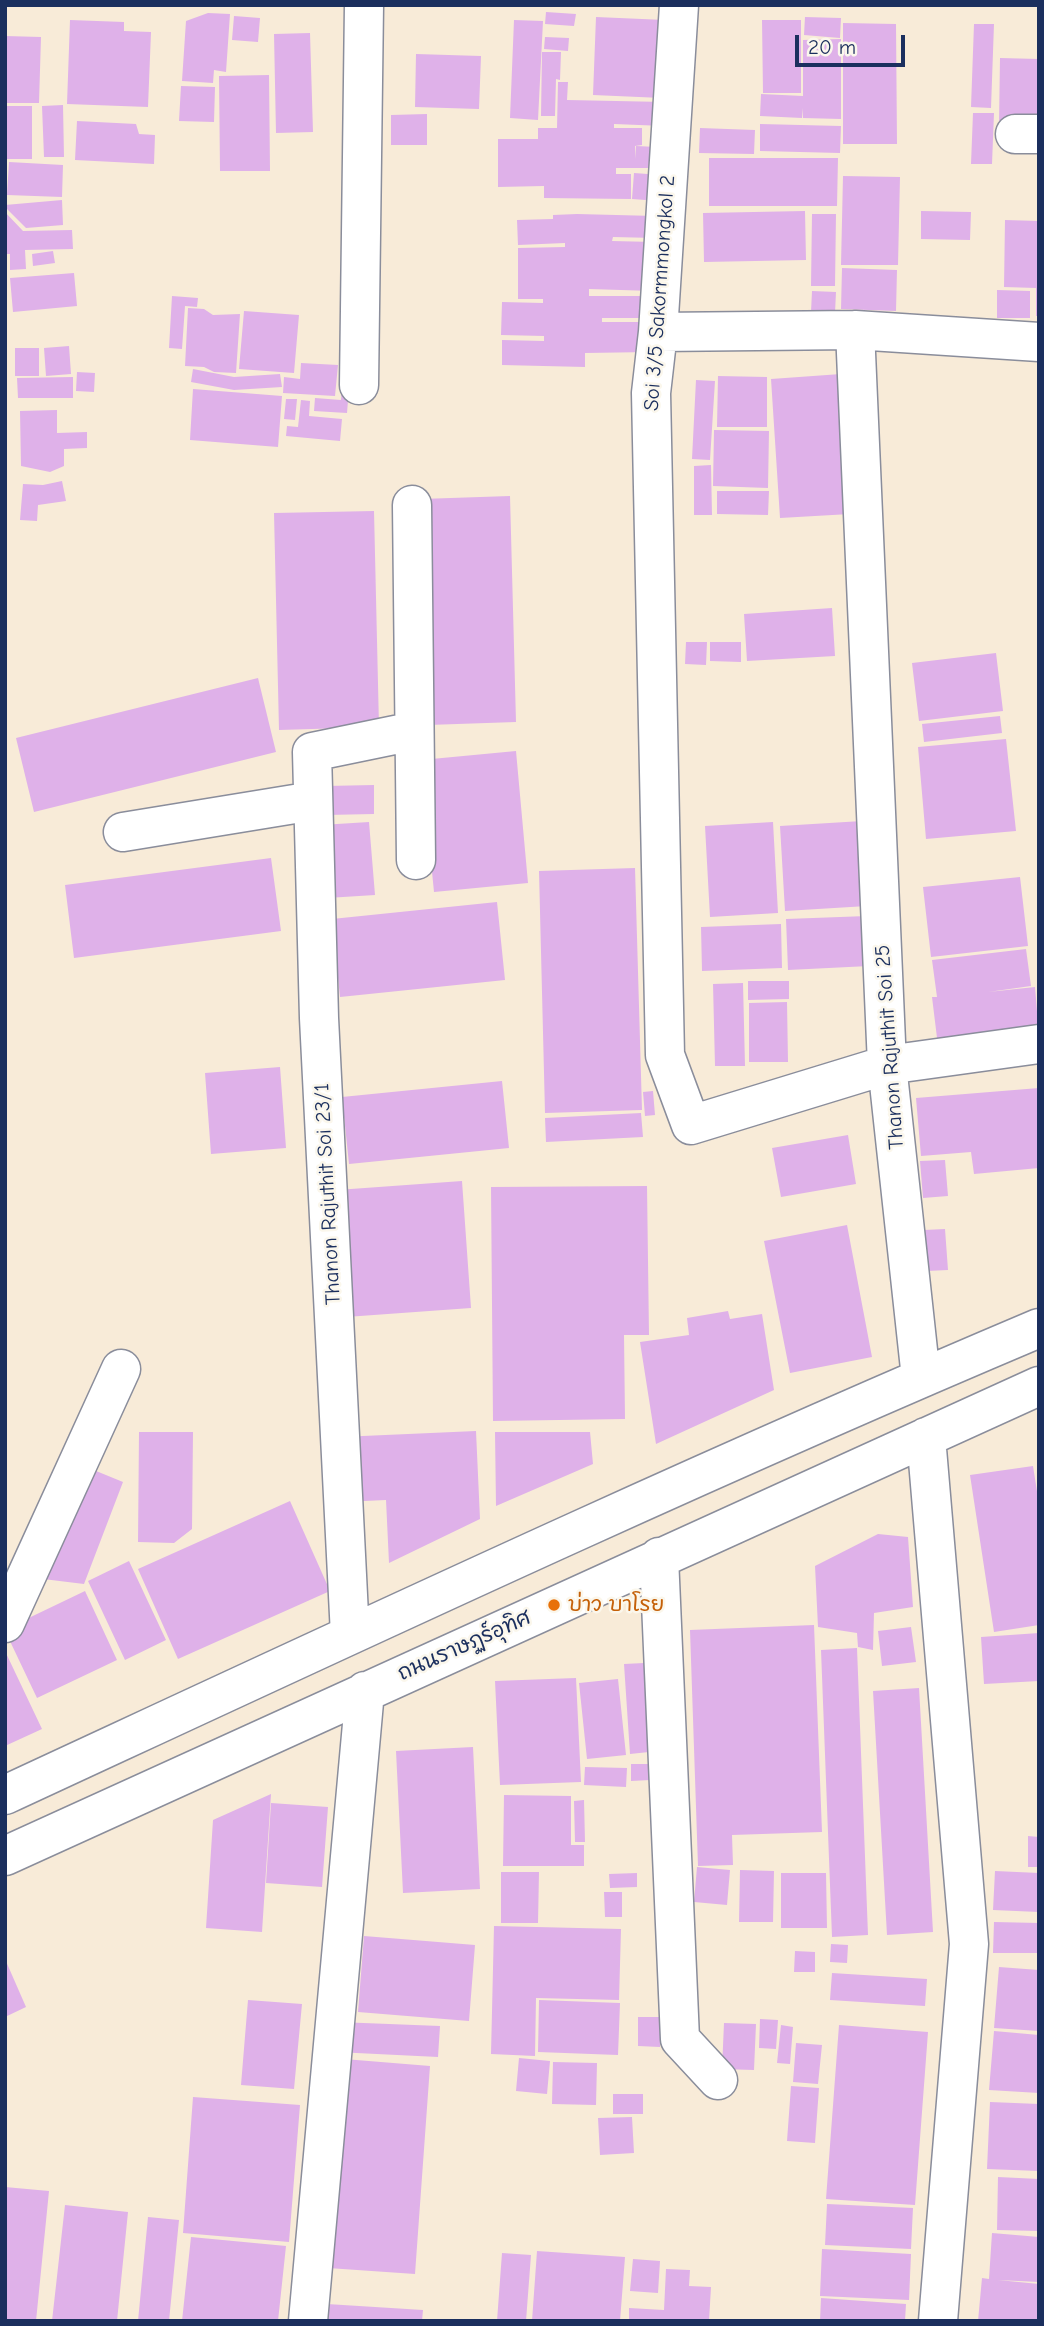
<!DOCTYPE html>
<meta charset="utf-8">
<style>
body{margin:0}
#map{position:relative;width:1044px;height:2326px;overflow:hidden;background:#f8ebd8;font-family:"Comic Neue",sans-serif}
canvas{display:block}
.frame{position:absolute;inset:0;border:7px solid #1b2f5e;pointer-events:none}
.scale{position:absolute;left:795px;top:35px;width:110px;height:32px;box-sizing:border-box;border:4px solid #1b2f5e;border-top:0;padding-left:9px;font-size:21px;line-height:24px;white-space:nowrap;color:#1b2f5e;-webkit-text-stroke:5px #fbf7ec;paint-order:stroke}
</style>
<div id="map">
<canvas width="1044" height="2326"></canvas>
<div class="frame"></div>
<div class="scale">20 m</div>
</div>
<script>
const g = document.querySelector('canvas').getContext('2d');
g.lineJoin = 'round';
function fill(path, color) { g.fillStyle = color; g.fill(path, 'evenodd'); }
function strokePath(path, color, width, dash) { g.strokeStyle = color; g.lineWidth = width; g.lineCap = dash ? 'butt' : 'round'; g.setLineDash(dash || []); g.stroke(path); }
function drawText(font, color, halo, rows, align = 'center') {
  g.font = font + ' "Comic Neue","Playpen Sans Thai",sans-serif'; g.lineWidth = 5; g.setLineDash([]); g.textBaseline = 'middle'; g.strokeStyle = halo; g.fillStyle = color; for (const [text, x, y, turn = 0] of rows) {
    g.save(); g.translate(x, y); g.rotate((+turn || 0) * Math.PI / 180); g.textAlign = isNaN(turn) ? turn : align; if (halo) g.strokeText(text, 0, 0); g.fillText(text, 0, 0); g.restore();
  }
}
fill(new Path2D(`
 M546 12 576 14 574 26 545 24Z
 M208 13 230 14 226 72 214 70 213 83 182 81 186 21Z
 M234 16 260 18 258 42 232 40Z
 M596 17 665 20 662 98 593 95Z
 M805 17 841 18 840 38 804 35Z
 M70 20 124 22V31L151 32 148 107 67 104Z
 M514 20 543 21 538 120 510 118Z
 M762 20H801V93H763Z
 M843 23 896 24 897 144H843Z
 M974 24H994L991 108 971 107Z
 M310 33 313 132 276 133 274 34Z
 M5 36 41 37 39 103H5Z
 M545 37 569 38 568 51 544 49Z
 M841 39V119L803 118V108L802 118 760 116 761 94 803 96V40Z
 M542 52H561L560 80 556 79 555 116H541Z
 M416 54 481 56 479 109 415 107Z
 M1000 58 1039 59V126L999 125Z
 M269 75 270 171H220L219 76Z
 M558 82H568L567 100 665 102 664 126 614 124V128H642V145L635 146V159L636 146 657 147V168H616V174H631V199L544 198V186L498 187V139H538V128H557Z
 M181 86 215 87 214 122 179 121Z
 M63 105 64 157H44L42 106Z
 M6 106H32V159H5Z
 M973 113H994L992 164H971Z
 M427 114V145H391V115Z
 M77 121 136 124 139 134 155 135 154 164 75 160Z
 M760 124 841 126 840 153 760 151Z
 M700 128 755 130 754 154 699 153Z
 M709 158H838L837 206H709Z
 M9 162 63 165 62 197 7 195Z
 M634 173 661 175 659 201 632 199Z
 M843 176 900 177 898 265H841Z
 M62 200 63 225 26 228 5 207V205Z
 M805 211 806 260 704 262 703 213Z
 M921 211 971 212 970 240 921 239Z
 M5 212 23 231 72 230 73 249 25 250 26 269 10 270V254H5Z
 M577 214 655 216V238L613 237 612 241 654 242 653 291 589 289V296H653V318H602V322H650L651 352 585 353V367L502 365V340L544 341V336L501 335 502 302 543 303V299H518V248L565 247V243L518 245 517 220 553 219V215Z
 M812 214H836L835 286H811Z
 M1005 220 1039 221V316H1036V288L1004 287Z
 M53 251 55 263 33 266 32 254Z
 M842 268 897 270 896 311 841 309Z
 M74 273 77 306 13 312 10 278Z
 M997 290 1030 291V318H997Z
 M812 291 836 292 835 313 811 312Z
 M172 296 198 298 197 307 185 306 182 349 169 348Z
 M188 308 204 309 213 315 240 314 236 373 214 372 204 367 185 366Z
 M244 311 299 315 294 373 239 369Z
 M69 346 71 374 46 376 44 348Z
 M15 348H39V376H15Z
 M301 363 338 365 335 396 283 393 284 377 300 379Z
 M193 369 234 377 280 374 282 387 234 390 191 382Z
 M77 372 95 373 94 392 76 391Z
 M841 374 850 514 780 518 771 379Z
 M718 376 767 377V427H717Z
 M73 377V398H18L17 378Z
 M696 380 715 381 710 460 692 459Z
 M342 387 349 388 347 413 314 411 315 398 341 400Z
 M193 389 282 396 278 447 190 440Z
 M286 399H297L295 420 284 419Z
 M301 400 310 401 309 416 342 419 340 441 286 436 287 426 298 427Z
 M57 410V433L87 432V448L64 449V466L50 472 21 466 20 411Z
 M714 430 769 431 768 488 713 486Z
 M711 465 712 515H694V466Z
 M62 481 66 501 38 505 37 521 20 520 23 484 43 485Z
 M717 491H769L768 515 717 514Z
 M510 496 516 722 428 725 421 499Z
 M374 511 379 727 279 730 274 513Z
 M832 608 835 656 747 661 744 614Z
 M686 642H707L706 665 685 664Z
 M710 642H741V662L710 661Z
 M996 653 1003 711 919 721 912 663Z
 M258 678 276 752 34 812 16 738Z
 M1000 716 1002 733 924 742 922 724Z
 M1006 739 1016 831 926 839 918 747Z
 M516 751 528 883 434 892 421 760Z
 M374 785V814L326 815V786Z
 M862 821 867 906 785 911 780 826Z
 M369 822 375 895 327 898 321 825Z
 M773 822 778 913 710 917 705 826Z
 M271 858 281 931 74 958 65 885Z
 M635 868 642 1110 545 1113 539 871Z
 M1020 877 1028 946 931 957 923 887Z
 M497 902 505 980 340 997 332 919Z
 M867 916 869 966 788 970 786 919Z
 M781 924 782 968 702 971 701 927Z
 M1026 949 1031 986 988 992 1035 987 1039 1036 938 1046 932 997H937L932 960Z
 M748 981H789V999L748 1000Z
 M743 983 745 1066H715L713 984Z
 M787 1002 788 1062H749V1003Z
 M280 1067 286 1148 211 1154 205 1073Z
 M502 1081 509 1148 349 1164 342 1097Z
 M1039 1088V1168L974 1174 971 1152 921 1156 916 1098Z
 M653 1091 655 1115 645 1116 643 1092Z
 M641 1113 643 1137 546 1142 545 1118Z
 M848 1135 856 1184 781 1197 772 1148Z
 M945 1160 948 1196 923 1198 920 1161Z
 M462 1181 471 1308 346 1317 337 1190Z
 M647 1186 649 1335H624L625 1419 493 1421 491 1187Z
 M847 1225 872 1357 790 1373 764 1241Z
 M945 1229 948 1270 927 1271 924 1230Z
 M728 1311 730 1319 762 1314 774 1390 656 1444 640 1342 689 1335 687 1318Z
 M476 1431 480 1519 389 1563 386 1500 342 1502 340 1437Z
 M139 1432H193L192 1529 174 1543 138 1542Z
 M495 1432H590L593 1464 496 1506Z
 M79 1464 123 1482 84 1584 35 1578Z
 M1033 1466 1039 1504V1625L994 1632 970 1475Z
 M290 1501 330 1591 178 1659 138 1569Z
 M878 1534 908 1537 913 1607 874 1613 873 1650 858 1647 857 1633 818 1627 815 1566Z
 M129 1561 166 1640 125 1660 88 1581Z
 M85 1591 117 1660 37 1698 8 1637 12 1626Z
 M814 1625 822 1832 732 1835 733 1865 698 1866 690 1630Z
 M911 1627 916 1662 882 1666 878 1631Z
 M1039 1633V1681L984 1684 981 1637Z
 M857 1648 868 1935 832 1937 821 1650Z
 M5 1651 42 1729 5 1746Z
 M644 1663 649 1752 630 1754 624 1664Z
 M576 1678 581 1782 500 1785 495 1681Z
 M618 1679 626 1755 587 1759 579 1683Z
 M919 1688 933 1932 887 1935 873 1691Z
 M473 1747 480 1889 403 1893 396 1751Z
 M631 1764H649L650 1780 631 1781Z
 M585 1767 627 1768 626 1787 584 1785Z
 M271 1794 262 1932 206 1928 213 1820Z
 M504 1795 571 1796V1845H584V1866H503Z
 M584 1800 585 1842H575L574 1801Z
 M271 1803 328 1807 322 1887 266 1883Z
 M1028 1836 1039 1837V1867H1028Z
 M697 1867 730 1870 727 1905 694 1902Z
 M740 1870 774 1871 773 1922H739Z
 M995 1871 1039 1873V1912L993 1910Z
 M501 1872H539L538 1923H501Z
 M637 1873V1887L610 1888 609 1874Z
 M781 1873H826L827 1928H781Z
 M604 1892H622V1917H605Z
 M994 1922 1039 1923V1953H993Z
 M494 1926 621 1929 619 2000 536 1998 535 2056 491 2054Z
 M364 1936 475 1945 469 2021 358 2012Z
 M831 1944 848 1945 847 1963 830 1962Z
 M795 1951 815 1952V1972H794Z
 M5 1959 26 2007 5 2017Z
 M999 1967 1039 1970V2031L994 2028Z
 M832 1973 927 1979 925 2006 830 2000Z
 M248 2000 302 2004 294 2089 241 2085Z
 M539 2000 620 2003 618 2055 538 2052Z
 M638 2017H661L660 2047 638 2046Z
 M760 2019 778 2020 776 2049 759 2048Z
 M338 2022 440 2026 438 2057 336 2052Z
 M724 2023 756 2024 754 2070 722 2069Z
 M781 2025 793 2027 790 2064 777 2063Z
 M839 2025 928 2032 915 2205 826 2199Z
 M994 2031 1039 2035V2093L989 2090Z
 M796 2043 822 2045 818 2084 793 2082Z
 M519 2058 550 2061 547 2094 516 2091Z
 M344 2059 430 2066 415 2274 328 2268Z
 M553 2062 597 2063 596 2105 552 2104Z
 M791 2086 819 2088 815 2143 787 2141Z
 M613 2094H643V2114H613Z
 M193 2097 300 2105 289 2242 183 2233Z
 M990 2102 1039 2104V2171L987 2169Z
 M632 2117 634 2153 600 2155 598 2118Z
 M998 2177 1039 2179V2231L997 2230Z
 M5 2187 49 2191 36 2321H5Z
 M827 2204 913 2208 911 2249 825 2245Z
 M65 2205 128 2212 117 2321H52Z
 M148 2217 179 2220 169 2321H138Z
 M992 2233 1039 2237V2282L998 2280 1039 2284V2321H978L982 2278 989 2279Z
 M191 2237 286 2246 278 2321H182Z
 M822 2249 911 2254 909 2300 820 2296Z
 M537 2251 625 2257 620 2321H532Z
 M502 2253 531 2255 526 2321H497Z
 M633 2259 660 2261 658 2293 630 2291Z
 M666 2269 690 2270 689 2286 711 2287 709 2321H629V2308L664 2310Z
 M821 2298 906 2304 905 2321H820Z
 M327 2304 423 2310 422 2321H325Z`), '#dfb1e9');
const minor = new Path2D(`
 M679 5 658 332 651 393 665 1055 691 1125 887 1065 1039 1044
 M1015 134H1039
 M855 330 887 1065 921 1378
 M658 332 855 330 1039 342
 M359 385 364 5
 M412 505 416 860
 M123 832 313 801
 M926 1437 969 1944 938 2321
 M659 1557 680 2039 718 2080
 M5 1623 121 1369
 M350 1635 319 1018 312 752 414 731
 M5 1795C348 1636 691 1475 1039 1328
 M5 1856 1039 1386
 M308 2321 365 1691`);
strokePath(minor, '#8a8d9b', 41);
strokePath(minor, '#fff', 38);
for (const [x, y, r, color] of [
 [554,1605,7,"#e8710a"]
]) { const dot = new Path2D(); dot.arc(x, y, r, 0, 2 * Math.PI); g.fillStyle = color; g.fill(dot); strokePath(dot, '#fbf7ec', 2.5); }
drawText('21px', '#1b2f5e', '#fbf7ec', [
 ["Soi 3/5 Sakormmongkol 2",660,293,-86],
 ["Thanon Rajuthit Soi 25",890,1047,-94],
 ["Thanon Rajuthit Soi 23/1",328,1194,-93],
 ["ถนนราษฏร์อุทิศ",464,1646,-24]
]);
drawText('21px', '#c56008', '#fbf7ec', [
 ["บ่าว บาโรย",568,1605]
], 'left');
</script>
